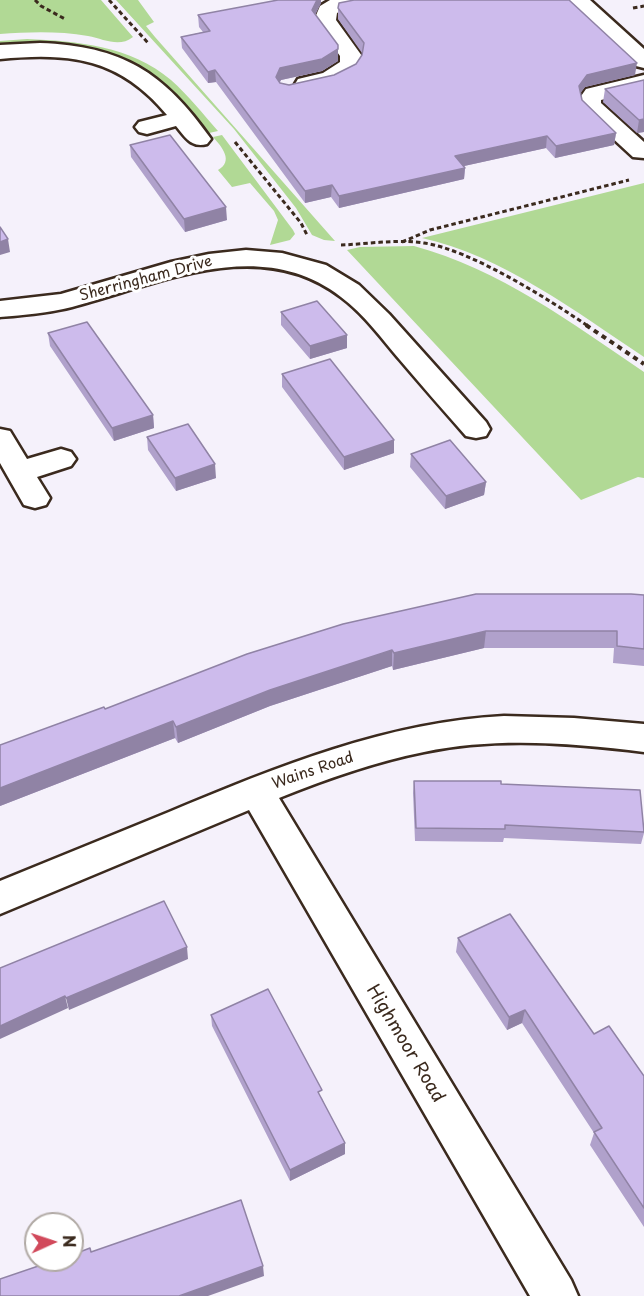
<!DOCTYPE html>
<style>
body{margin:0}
#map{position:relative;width:644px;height:1296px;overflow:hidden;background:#f5f1fb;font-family:"Playpen Sans",sans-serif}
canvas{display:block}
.north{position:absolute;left:24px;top:1212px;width:60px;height:60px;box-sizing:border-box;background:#fff;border:2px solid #b1aaa5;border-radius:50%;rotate:87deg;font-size:16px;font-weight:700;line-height:24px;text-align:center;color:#3b2a1e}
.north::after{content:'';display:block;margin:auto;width:21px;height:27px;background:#d1495b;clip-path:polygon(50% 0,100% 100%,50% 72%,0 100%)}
</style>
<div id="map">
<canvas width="644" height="1296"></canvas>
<div class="north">N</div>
</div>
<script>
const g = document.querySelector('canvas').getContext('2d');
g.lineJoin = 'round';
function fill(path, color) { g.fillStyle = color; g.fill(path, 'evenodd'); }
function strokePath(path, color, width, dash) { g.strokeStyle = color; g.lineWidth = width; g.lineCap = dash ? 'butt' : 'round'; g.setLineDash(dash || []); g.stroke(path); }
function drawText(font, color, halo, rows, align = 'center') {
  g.font = font + ' "Playpen Sans",sans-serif'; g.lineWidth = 6; g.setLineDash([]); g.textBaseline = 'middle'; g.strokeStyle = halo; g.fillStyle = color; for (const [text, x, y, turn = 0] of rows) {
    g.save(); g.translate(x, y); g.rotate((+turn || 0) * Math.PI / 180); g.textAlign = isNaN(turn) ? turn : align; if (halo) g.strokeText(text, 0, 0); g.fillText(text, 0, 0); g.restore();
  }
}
fill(new Path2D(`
 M0 0H101L133 37C119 48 104 39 88 36 59 31 29 32 0 34Z
 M116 0H138L154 22 146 26 155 37 335 241 324 240 312 235 296 208 234 129Z
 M27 39C77 41 131 46 171 80 188 95 203 114 218 131L209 133C190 114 173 90 151 74 109 43 50 41 0 45V41Z
 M222 135 293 230 295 234 290 240 270 245 278 220 274 211 250 183 232 187 218 170C234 161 222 147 213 137Z
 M644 183V357C578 313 501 255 422 238Z
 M414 246C499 269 572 323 644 372V478L638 477 581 500 347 250 360 247Z`), '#b1d995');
const street = new Path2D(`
 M330 0H379L376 4 343 10 337 13 336 20 362 56C362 80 318 94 298 89L295 84 298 79 323 73 340 62V56L314 20 320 6Z
 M568 0H590L644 49V68L636 66Z
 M40 43C122 46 164 72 211 139L207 144C191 148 186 138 176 126L147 134 139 132 135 127 139 122 167 115C120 58 70 52 0 59V45Z
 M644 75V89L601 100V103L644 142V158L633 157 582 110 579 99 586 89Z
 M246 250 282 253 326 265 359 285 389 314 486 422 490 429 486 436 476 438 466 436C444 411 422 386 400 360 382 339 364 314 341 297 259 234 160 284 72 307 49 313 24 315 0 317V301L61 294 171 262 209 254Z
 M0 429 10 431 27 459 61 449 71 452 76 459 71 466 37 477 50 498 46 505 35 508 24 505 0 463Z
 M504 716 574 718 644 724V752C571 743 496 737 424 752 374 762 326 779 279 798L571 1280 578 1296H530L249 810 0 914V881C56 858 113 835 169 812 277 767 386 722 504 716Z`);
strokePath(street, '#3b2a1e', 5);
strokePath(new Path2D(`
 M35 0 41 6 65 19
 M109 0 149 44
 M633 8 644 6
 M235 142 301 223 307 235
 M402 242 430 230 629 180
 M341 245C368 244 397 239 424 243 471 250 548 299 588 326`), '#3b2a1e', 3, [4.5, 3]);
strokePath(new Path2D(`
 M586 325 644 364`), '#3b2a1e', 4, [5, 4.5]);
fill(street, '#fff');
fill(new Path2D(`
 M321 0V3L315 15 338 61 322 71 281 80 280 82V83L289 85 334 75 356 64 362 55V53L338 19V8L635 75 585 87 580 93 582 100 616 133 614 145 555 158 546 148 464 166 465 168 464 179 339 208 331 197 305 203 216 82 208 83 182 48 181 37 203 32 199 27 198 15Z
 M644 80V132L637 133 603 102 605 89Z
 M130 145 227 220 185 232 131 157Z
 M281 312 347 335V348L310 359 281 325Z
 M48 333 153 415 154 428 114 441 50 346Z
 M282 374 394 453 344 470 282 387Z
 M147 437 216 478 176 491 148 450Z
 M411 454 486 482 484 495 445 509 410 467Z
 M644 595V666L613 663 614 648H484L393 670 392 666 270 706 178 743 175 738 0 806V745L105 709Z
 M414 781 501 784 644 827V833L641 844 504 838 503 842 415 841 413 793Z
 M458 938 594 1034 644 1076V1227L590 1145 594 1133 522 1023 507 1030 456 952Z
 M211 1015 322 1098 345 1154 290 1181 212 1026Z`), '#b0a1cb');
fill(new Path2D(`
 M317 0H321V3L312 21V10Z
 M338 49V61L322 71 281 80 276 88V77L280 68Z
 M637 63 635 75 585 87 577 98 579 86 587 75Z
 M215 70 216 82 208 83V72Z
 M644 119V132L637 133 639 120Z
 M616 133 614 145 555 158 556 146Z
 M547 136 546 148 455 168V156Z
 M465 168 464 179 339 208V196Z
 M332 185 331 197 305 203V191Z
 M226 207 227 220 185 232 184 219Z
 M8 239 10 252 0 255V242Z
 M347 335V348L310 359V346Z
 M153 415 154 428 114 441 112 428Z
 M394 440V453L344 470V457Z
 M215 464 216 478 176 491 175 478Z
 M486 482 484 495 445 509 446 496Z
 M486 631 484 648 393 670 394 653Z
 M392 650V666L270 706 178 743 176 727 270 690Z
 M173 721 175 738 0 806V788Z
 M187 947 188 959 69 1010 66 998Z
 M65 996 68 1008 0 1039V1026Z
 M525 1010 522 1023 507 1030 509 1017Z
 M345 1143V1154L290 1181V1170Z
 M263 1266 264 1276 208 1296H179Z`), '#9083a5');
const building = new Path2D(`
 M278 0H317L312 10 338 45V49L322 59 280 68 276 77 280 83 289 85 334 75 356 64 362 55 364 43 338 8 339 3 354 0H569L637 63 587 75 579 86 582 100 616 133 556 146 547 136 455 156 465 168 339 196 332 185 305 191 215 70 208 72 181 37 210 31 198 15Z
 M644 80V119L639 120 605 89Z
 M170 135 226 207 184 219 130 145Z
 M0 227 8 239 0 242Z
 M317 301 347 335 310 346 281 312Z
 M87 322 153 415 112 428 48 333Z
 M330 359 394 440 344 457 282 374Z
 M188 424 215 464 175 478 147 437Z
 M450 440 486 482 446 496 411 454Z
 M476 594H631L644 595V649L617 646V631H486L394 653 392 650 270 690 176 727 173 721 0 788V745L104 707 105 709 247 654 343 624Z
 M414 781H501V784L640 790 644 832 505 825V829L416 828Z
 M164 901 187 947 66 998 65 996 0 1026V968Z
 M510 914 594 1034 609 1026 644 1076V1208L594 1132 602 1128 525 1010 509 1017 458 938Z
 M268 989 322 1090 318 1092 345 1143 290 1170 211 1015Z
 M241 1200 263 1266 179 1296H0V1279L56 1260H72V1255L90 1248 91 1252Z`);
fill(building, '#cdbbec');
strokePath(building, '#9083a5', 1.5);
drawText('15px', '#3b2a1e', '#fff', [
 ["Sherringham Drive",146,279,-15],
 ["Wains Road",313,771,-19]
]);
drawText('18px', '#3b2a1e', '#fff', [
 ["Highmoor Road",405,1044,59]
]);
</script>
